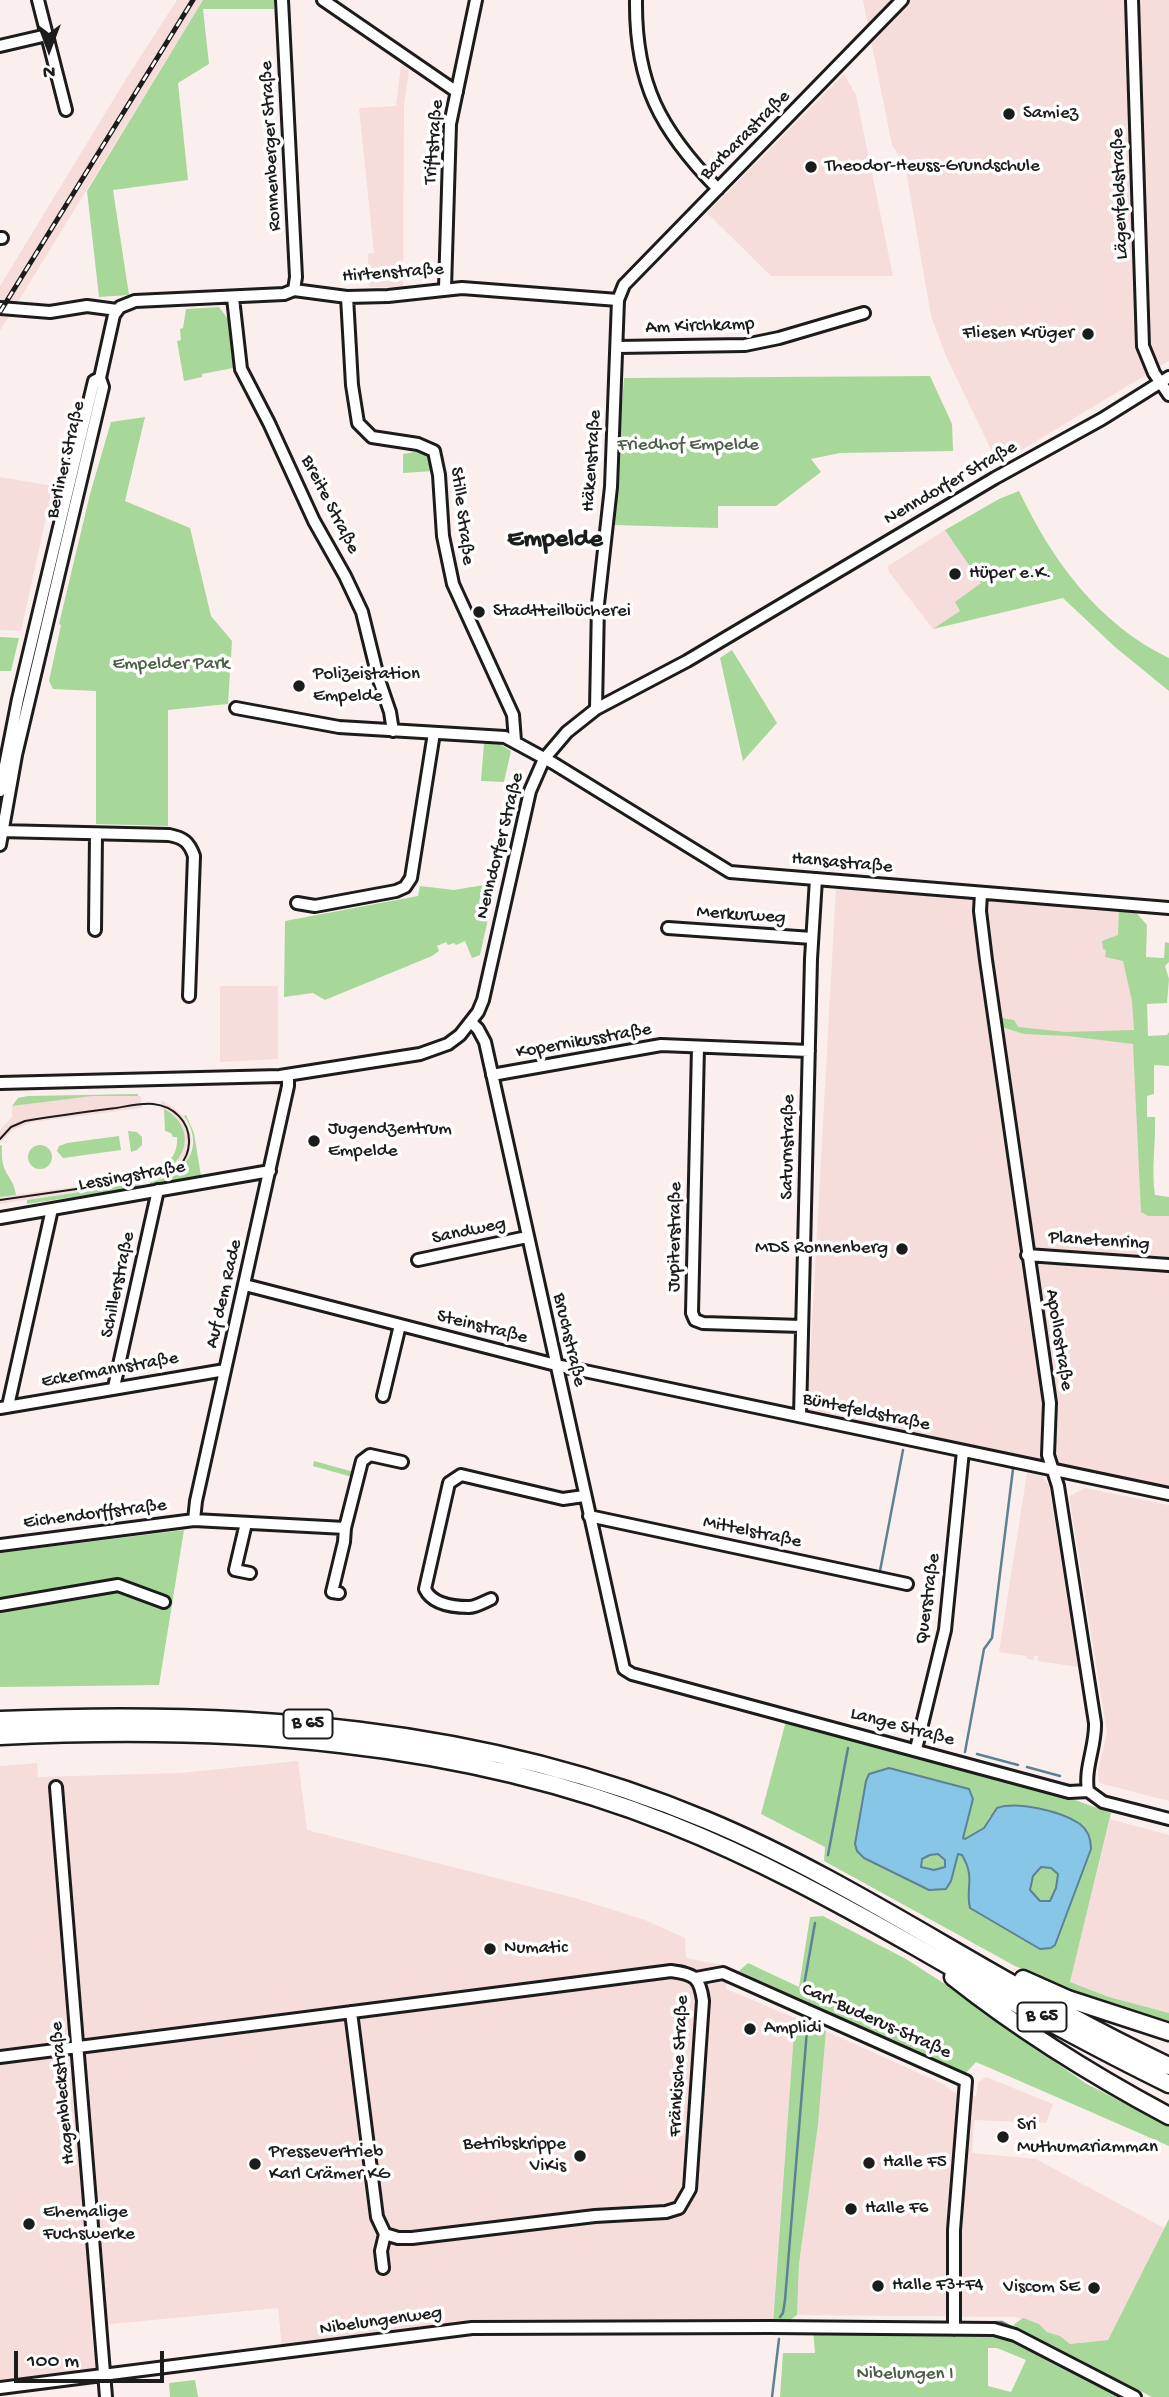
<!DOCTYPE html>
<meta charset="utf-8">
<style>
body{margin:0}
#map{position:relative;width:1169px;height:2397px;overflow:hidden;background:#fbefee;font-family:"Gochi Hand",sans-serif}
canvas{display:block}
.north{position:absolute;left:14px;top:14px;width:70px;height:70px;-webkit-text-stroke:5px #fff;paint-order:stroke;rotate:180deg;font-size:19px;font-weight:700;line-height:28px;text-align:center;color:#1c1c1c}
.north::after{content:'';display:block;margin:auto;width:24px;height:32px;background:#1c1c1c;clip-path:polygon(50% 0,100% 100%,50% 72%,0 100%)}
.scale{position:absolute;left:14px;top:2351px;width:150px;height:32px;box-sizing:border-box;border:4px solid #1c1c1c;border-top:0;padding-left:9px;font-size:21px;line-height:24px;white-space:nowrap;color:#1c1c1c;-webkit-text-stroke:5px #fff;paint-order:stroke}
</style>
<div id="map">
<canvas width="1169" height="2397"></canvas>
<div class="north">N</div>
<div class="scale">100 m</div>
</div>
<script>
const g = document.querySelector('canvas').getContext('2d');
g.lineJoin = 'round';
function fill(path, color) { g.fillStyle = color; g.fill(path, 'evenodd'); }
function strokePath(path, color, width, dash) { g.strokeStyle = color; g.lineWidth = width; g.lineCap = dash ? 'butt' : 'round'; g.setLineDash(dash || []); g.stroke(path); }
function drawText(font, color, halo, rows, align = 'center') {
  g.font = font + ' "Gochi Hand",sans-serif'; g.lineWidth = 7; g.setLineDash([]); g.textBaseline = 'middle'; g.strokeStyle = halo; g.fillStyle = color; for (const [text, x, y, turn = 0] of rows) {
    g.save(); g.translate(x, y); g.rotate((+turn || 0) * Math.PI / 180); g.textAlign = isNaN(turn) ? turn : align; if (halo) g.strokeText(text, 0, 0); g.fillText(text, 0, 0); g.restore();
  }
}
fill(new Path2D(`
 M177 0H203L0 331V286L126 79Z
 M863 0H1169V361L998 464 946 356 931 316 905 165 892 145Z
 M401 65 409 70 404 106 403 287H369L368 254 374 253 359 108 396 106Z
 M844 74 856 95 893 276H771L707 213Z
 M0 477 53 486 21 631 0 630Z
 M945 530 981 583 955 602 960 611 933 629 889 572 888 566Z
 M836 887 1138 910 1142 1201 1169 1202V1488L807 1413Z
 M220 986H278V1059L220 1062Z
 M93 1096H141L142 1108 33 1122 13 1130 0 1143V1130L12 1117V1106Z
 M162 1100 184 1116 192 1139 188 1160 180 1170 170 1177 0 1204V1197L139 1178 167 1171 178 1162 177 1119 170 1112 160 1109Z
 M1027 1473 1042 1476 1049 1485 1078 1667 1038 1661V1656H1034V1660L1027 1659 1026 1656 999 1652Z
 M1085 1488 1169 1505V1801L1099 1783 1098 1770 1107 1733 1069 1496Z
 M298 1761 307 1830 575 1898 645 1920 685 1938 686 1958 727 1966 726 1989 795 2018 773 2319 484 2322 282 2348 278 2308 91 2326 96 2370 0 2381V1766L37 1763 38 1777 181 1773Z
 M1110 1819 1169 1835V2013L1109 1997 1070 1982Z
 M826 2031 943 2084 953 2092 976 2096 978 2082 986 2077 1053 2104 1046 2123 974 2120 972 2153 1036 2159 1164 2228 1108 2340 1070 2344 1060 2336 1047 2332 1039 2324 1015 2317 797 2315 799 2264 818 2125Z`), '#f6dcda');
fill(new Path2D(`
 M203 0H274V9H203L209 64 178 83 188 180 113 190 129 295 99 297 87 191Z
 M219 307 228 319 233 368 202 374V377L184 381 177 341 181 340 180 329 183 328 186 309Z
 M930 376 952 424 953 451 840 453 811 459 821 472 776 506H718V528L613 525 624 378Z
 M145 417 125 501 190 528 211 616 232 641 228 704 168 710V826L96 824V691L53 689 49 681 61 625 59 624 90 494 111 422Z
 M420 451 429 455 433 471 403 473V454Z
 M1019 491C1052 560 1098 624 1169 658V691L1115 647 1063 598 933 629 960 611 955 602 981 583 945 530 999 499Z
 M0 637 19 638 11 671H0Z
 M732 650 777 723 743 761 720 658Z
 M484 743 500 744 511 751 504 782 481 781Z
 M496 883 480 955 472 958 465 941 456 945 454 943 448 945 446 942 437 946 439 951 432 956 325 1000 313 993 284 997 285 921 418 896 420 886 454 890Z
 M1119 906 1133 909 1147 925 1146 957 1164 958 1165 942 1169 943V962L1165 966 1169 979 1167 1003 1147 1004 1148 1036 1167 1035 1169 1032V1066L1154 1065V1094L1147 1096V1117H1155C1156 1144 1151 1169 1155 1195L1169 1197V1216H1148L1141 1212 1133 1044 1068 1036 1024 1034 1002 1027V1018L1014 1020 1018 1027 1066 1032 1134 1030 1132 1001 1123 961 1105 957 1106 950 1103 949 1102 941 1118 935Z
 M138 1094V1096H93L12 1106 18 1098 28 1096Z
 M164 1109C197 1127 188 1163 156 1176V1168C171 1163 178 1153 177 1137H173L171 1133 165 1131Z
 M186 1115 194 1133 201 1176 150 1185V1182C183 1176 207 1149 184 1116Z
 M128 1131 137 1132 142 1137V1145L137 1150 131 1152Z
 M119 1136 121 1150 63 1158 57 1151 59 1146 67 1143Z
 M0 1145 2 1146C0 1176 13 1174 16 1195L0 1197Z
 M28 1157a12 12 0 1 1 24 0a12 12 0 1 1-24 0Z
 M139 1183 140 1187 27 1204V1200Z
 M314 1461 354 1472 352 1477 313 1466Z
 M184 1530 159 1685 0 1687V1553Z
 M786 1721 1061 1795 1111 1813 1070 1982 1109 1997 1169 2013V2025L1044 1979 1015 1966 824 1861 825 1847 761 1814ZM889 1768 969 1789 973 1799 963 1838 965 1839 984 1828 990 1816 1091 1849 1055 1945 1047 1949 969 1903 971 1879 962 1855 959 1854 929 1890 864 1858 857 1851 855 1844 866 1781 869 1774Z
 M937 1854 945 1860V1867L934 1870 921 1867 922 1859Z
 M1041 1867 1051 1868 1058 1874 1056 1888 1050 1901H1040L1030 1890 1033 1876Z
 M823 1916 906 1959 951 1988 1085 2083 1169 2126V2146L976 2062 965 2074 739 1971 748 1963 799 1987 810 1917Z
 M795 2018 826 2031 818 2125 799 2264 797 2315 786 2323H773Z
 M1169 2219V2397H1152L1013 2325 1023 2318 1039 2324 1047 2332 1060 2336 1070 2344 1108 2340Z
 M813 2329 1006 2331 1132 2397H780L783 2353H815ZM988 2348H997L1026 2360 1011 2392 988 2386Z
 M195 2380 198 2397H170L169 2383Z`), '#a7d899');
const water = new Path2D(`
 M889 1768 969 1789 973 1799 963 1838 965 1839 984 1828 997 1808C1017 1801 1061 1811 1080 1824 1088 1830 1091 1839 1091 1849L1055 1945 1051 1948 1040 1949 970 1908C965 1887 976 1879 962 1855L958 1854 951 1881 946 1889 929 1890 864 1858 857 1851 855 1844 866 1781 869 1774ZM938 1854 945 1860V1867L934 1870 921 1867 922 1859 930 1855ZM1041 1867 1051 1868 1058 1874 1056 1888 1050 1901H1040L1030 1890 1033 1876Z`);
fill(water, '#88c6e8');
strokePath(water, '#5d8296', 2);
strokePath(new Path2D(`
 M880 1571 903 1450
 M965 1752 984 1649 992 1638 1013 1469
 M977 1754 1018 1765
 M1027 1767 1060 1776
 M828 1855 848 1748
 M803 1991 815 1923
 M780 2317 783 2313 785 2300 807 2030
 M851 2322 949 2323
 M958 2323 1002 2322 1054 2349
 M772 2397 779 2339`), '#5d8296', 2.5);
const minor = new Path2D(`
 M38 0 66 110
 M282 0 296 277 294 290
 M323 0 457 92
 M636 0C635 83 660 130 718 189
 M1132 0 1143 346 1154 373 1169 395
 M0 46 47 35
 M0 238H2
 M445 288 450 124 476 0
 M347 297 352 385 358 423 372 437 418 444 434 451 439 475 443 536 453 584 513 715 515 741
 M233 298 241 369 269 423 314 521 345 576 362 612 378 677 390 712 393 731
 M0 308 50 312 87 306 117 310
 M617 347 745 345 779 338 864 313
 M236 708 339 727 505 737 553 763 730 872 1169 908
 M596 709 598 604 611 487 618 300 624 285 902 0
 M0 791 18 699 94 381 100 378 114 315 120 307 135 301 284 294 294 290 347 297 388 296 462 288 618 300
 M0 831 169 835C184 838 189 842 194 856L189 996
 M0 845 16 755 103 387 100 378
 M981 893 980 911 986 960 1050 1403 1048 1455 1058 1486 1095 1723C1096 1746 1084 1768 1088 1791
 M297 903 315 906 396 891 405 887 411 878 434 733
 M668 928 812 938
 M95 930 96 834
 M471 1022 478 1029 485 1042 624 1669 632 1674 1069 1792 1088 1791 1103 1802 1169 1819
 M698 1047 692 1313 695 1320 703 1323 802 1326
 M492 1075 661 1045 809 1051
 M0 1083 280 1076 420 1054 448 1044 460 1035 478 1012 483 1000 530 791 544 759 567 732 596 709 687 661 995 478 1102 419 1169 377
 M0 1218 270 1171
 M1027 1255 1169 1265
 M418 1260 527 1237
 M245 1285 556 1365 1169 1494
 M114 1387 158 1190
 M383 1396 400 1325
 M8 1406 52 1209
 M0 1408 225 1370
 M800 1416 811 959 816 879
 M589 1516 907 1584
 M194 1520 196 1501 288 1086V1075
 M246 1523 235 1570 250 1573
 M0 1545 194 1520 345 1528 362 1461 370 1455 402 1462
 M339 1593 332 1592 344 1542 345 1528
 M491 1599C484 1602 476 1607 469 1607 453 1607 432 1604 425 1589L449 1483 461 1475 563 1499 584 1496
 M0 1605 118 1585 164 1602
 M916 1749 945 1630 963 1451
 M56 1787 106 2397
 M696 1978 723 1973 966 2081 954 2230V2329
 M0 2057 579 1983 671 1971C694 1974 700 1977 703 2001L690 2189 679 2208 666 2212 595 2216 412 2238H398L385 2234 377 2217 351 2012
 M383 2268 381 2251 385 2234
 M0 2388 472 2328 770 2327 994 2329 1015 2335 1135 2397`);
const highway = new Path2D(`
 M0 1720C242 1710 480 1725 706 1820 831 1872 944 1948 1063 2012 1098 2031 1133 2049 1169 2066
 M0 1736C227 1725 457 1739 670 1824 756 1858 837 1902 916 1947 999 1995 1083 2042 1169 2084
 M953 1977C1020 2030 1094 2076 1169 2116
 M1023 1979 1068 1999 1169 2032`);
strokePath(minor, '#1c1c1c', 16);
strokePath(highway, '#1c1c1c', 21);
strokePath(minor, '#fff', 10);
strokePath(highway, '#fff', 16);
strokePath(new Path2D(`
 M0 1139 11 1127 25 1121C55 1116 85 1112 116 1108 128 1106 141 1103 153 1104 174 1106 190 1122 189 1143 188 1162 176 1171 160 1177L0 1200`), '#1c1c1c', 2);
const rail = new Path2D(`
 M0 312 193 0`);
strokePath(rail, '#1c1c1c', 5);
strokePath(rail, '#fff', 2.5, [8]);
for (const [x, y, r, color] of [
 [1009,114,7,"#1c1c1c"],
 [811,167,7,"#1c1c1c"],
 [1088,334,7,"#1c1c1c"],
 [955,574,7,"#1c1c1c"],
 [479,612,7,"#1c1c1c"],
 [299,686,7,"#1c1c1c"],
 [314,1141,7,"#1c1c1c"],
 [902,1249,7,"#1c1c1c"],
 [490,1949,7,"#1c1c1c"],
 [750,2029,7,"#1c1c1c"],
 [1003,2137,7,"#1c1c1c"],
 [580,2156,7,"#1c1c1c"],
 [869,2163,7,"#1c1c1c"],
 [255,2164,7,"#1c1c1c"],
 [851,2209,7,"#1c1c1c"],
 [29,2224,7,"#1c1c1c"],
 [878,2286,7,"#1c1c1c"],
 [1094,2288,7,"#1c1c1c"]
]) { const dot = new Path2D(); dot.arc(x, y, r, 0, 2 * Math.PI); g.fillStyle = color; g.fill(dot); strokePath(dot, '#fff', 2.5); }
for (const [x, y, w] of [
 [308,1724,49],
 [1042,2017,49]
]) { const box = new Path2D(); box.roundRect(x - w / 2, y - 14.5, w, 29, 5); g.fillStyle = '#fff'; g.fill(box); strokePath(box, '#1c1c1c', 2); }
drawText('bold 18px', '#1c1c1c', null, [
 ["B 65",308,1724],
 ["B 65",1042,2017]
]);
drawText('19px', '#1c1c1c', '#fff', [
 ["Samiez",1023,114],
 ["Theodor-Heuss-Grundschule",825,167],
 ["Fliesen Krüger",1074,334,"right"],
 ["Hüper e.K.",969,574],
 ["Stadtteilbücherei",493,612],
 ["Polizeistation",313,675],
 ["Empelde",313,697],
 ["Jugendzentrum",328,1130],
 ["Empelde",328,1152],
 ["MDS Ronnenberg",888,1249,"right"],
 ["Numatic",504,1949],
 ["Amplidi",764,2029],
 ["Sri",1017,2126],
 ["Muthumariamman",1017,2148],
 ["Betribskrippe",566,2145,"right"],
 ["ViKis",566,2167,"right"],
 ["Pressevertrieb",269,2153],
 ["Karl Crämer KG",269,2175],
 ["Halle F5",883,2163],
 ["Halle F6",865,2209],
 ["Ehemalige",43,2213],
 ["Fuchswerke",43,2235],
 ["Halle F3+F4",892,2286],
 ["Viscom SE",1080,2288,"right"]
], 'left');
drawText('19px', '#1c1c1c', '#fff', [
 ["Barbarastraße",746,136,-45],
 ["Triftstraße",435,142,-85],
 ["Ronnenberger Straße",272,146,-93],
 ["Lägenfeldstraße",1121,194,-92],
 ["Hirtenstraße",393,274,-4],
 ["Am Kirchkamp",700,327,-2],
 ["Berliner Straße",67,460,-77],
 ["Häkenstraße",593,461,-86],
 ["Nenndorfer Straße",951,484,-30],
 ["Breite Straße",329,505,63],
 ["Stille Straße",461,516,83],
 ["Nenndorfer Straße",501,846,-76],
 ["Hansastraße",842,864,5],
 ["Merkurweg",741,916,4],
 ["Kopernikusstraße",584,1042,-10],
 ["Saturnstraße",789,1147,-89],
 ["Lessingstraße",132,1177,-10],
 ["Sandweg",469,1232,-12],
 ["Jupiterstraße",676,1237,-89],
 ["Planetenring",1099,1242,4],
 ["Schillerstraße",119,1285,-78],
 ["Auf dem Rade",225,1294,-77],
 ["Steinstraße",482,1328,14],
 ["Bruchstraße",568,1340,77],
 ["Apollostraße",1058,1340,81],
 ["Eckermannstraße",110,1371,-10],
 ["Büntefeldstraße",866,1413,12],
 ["Eichendorffstraße",95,1515,-7],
 ["Mittelstraße",752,1533,12],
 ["Querstraße",929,1599,-82],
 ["Lange Straße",902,1728,15],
 ["Carl-Buderus-Straße",876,2022,24],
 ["Fränkische Straße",680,2066,-87],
 ["Hagenbleckstraße",64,2093,-95],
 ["Nibelungenweg",381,2322,-8]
]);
drawText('19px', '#4d5e48', '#fff', [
 ["Friedhof Empelde",688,446],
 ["Empelder Park",171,665],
 ["Nibelungen I",905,2375]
]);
drawText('bold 26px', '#1c1c1c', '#fff', [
 ["Empelde",555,541]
]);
</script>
